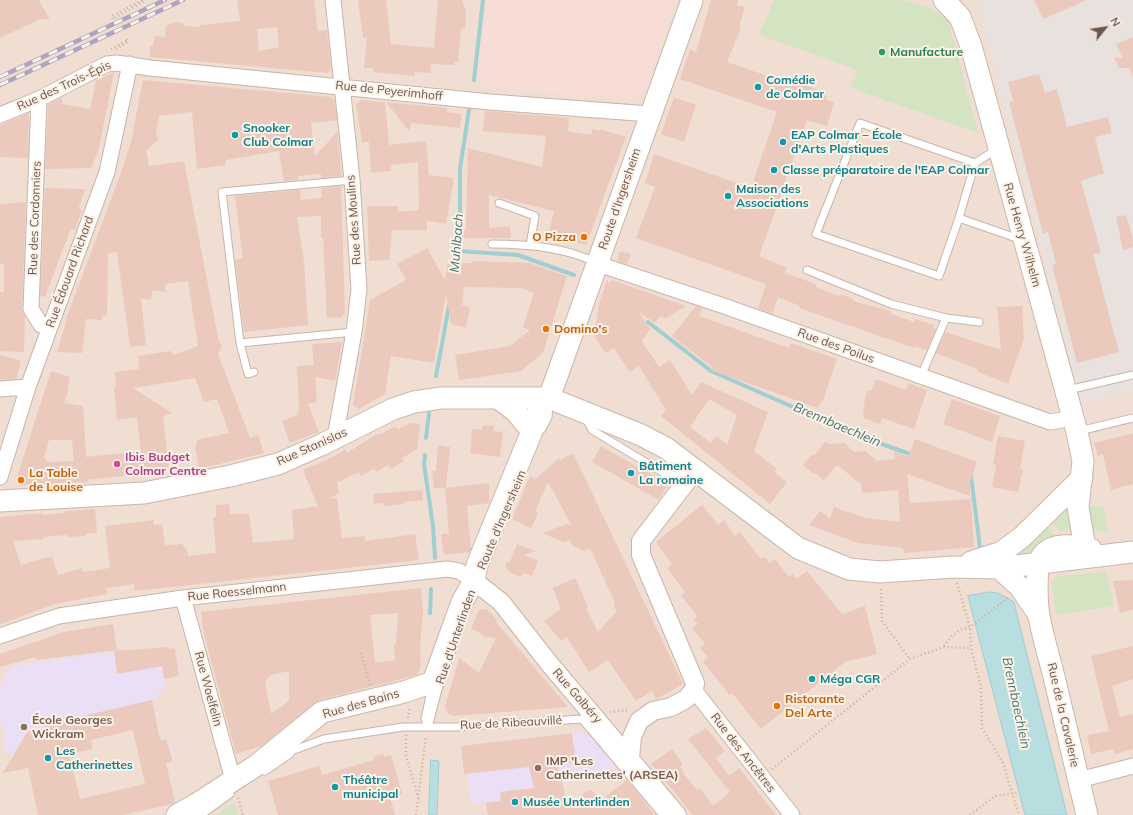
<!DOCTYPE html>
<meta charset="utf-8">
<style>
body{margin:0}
#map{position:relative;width:1133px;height:815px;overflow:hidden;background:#f9ede2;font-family:Mulish,sans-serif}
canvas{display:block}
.north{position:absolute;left:1085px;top:8px;width:40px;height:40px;-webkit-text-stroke:3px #fcf2e7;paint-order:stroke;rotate:60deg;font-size:11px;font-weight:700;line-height:16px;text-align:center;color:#6d544c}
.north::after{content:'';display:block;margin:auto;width:14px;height:18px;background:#6d544c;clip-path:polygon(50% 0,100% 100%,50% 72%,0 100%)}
</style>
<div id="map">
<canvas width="1133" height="815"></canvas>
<div class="north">N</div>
</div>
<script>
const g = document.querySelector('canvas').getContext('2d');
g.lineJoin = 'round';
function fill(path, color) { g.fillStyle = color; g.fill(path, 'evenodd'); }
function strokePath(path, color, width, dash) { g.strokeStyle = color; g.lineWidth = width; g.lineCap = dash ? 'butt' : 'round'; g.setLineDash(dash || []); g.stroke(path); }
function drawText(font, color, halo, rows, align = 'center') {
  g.font = font + ' Mulish,sans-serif'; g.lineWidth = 4; g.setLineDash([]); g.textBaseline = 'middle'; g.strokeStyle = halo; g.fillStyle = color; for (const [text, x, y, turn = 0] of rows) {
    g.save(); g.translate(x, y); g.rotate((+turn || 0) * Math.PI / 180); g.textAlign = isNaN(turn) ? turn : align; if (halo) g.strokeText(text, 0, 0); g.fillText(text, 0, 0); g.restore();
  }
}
fill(new Path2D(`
 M0 0H977L1082 404 1133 391V815H0Z`), '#efded1');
fill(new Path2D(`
 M487 0H677L642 95 634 100 479 86Z`), '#f8ddd7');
fill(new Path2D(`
 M977 0H1133V391L1082 404Z`), '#e8e1dd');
fill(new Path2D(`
 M159 648 164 679H165L167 685H165L156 700 152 701 160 740 166 739 169 747 172 746 173 753 171 754V762L166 763 175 803 151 808 129 706 45 724 46 731 37 729 30 730 24 737V744L15 770 10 752 4 754 5 732 0 724V685L9 669 20 664 114 651Z
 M580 732 592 738 614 764 611 772 534 790 535 797 471 804 467 774H464L461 746Z`), '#eadff5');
fill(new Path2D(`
 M774 0H903L933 9 948 20 978 133 851 88 858 70 759 35Z
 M1071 499 1075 530 1060 531 1048 518Z
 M1087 506 1103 507 1109 531 1090 530Z
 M1044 522 1056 537 1035 548 1029 558 1006 554Z
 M1106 572 1114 606 1057 615 1051 582 1058 576Z
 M232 804H235L238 815H217Z`), '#d4e4c3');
const water = new Path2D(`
 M989 592 998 593 1014 602 1067 815H1025L968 596Z
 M431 760 439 761 437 815H429Z`);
fill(water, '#b9dedf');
strokePath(water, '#a1ced0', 1);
strokePath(new Path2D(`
 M474 80 483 0
 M459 251 518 255 574 275
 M457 268 460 243V169L469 110
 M648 322 711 371 859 436 913 455
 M436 376 449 306
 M426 438 429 413
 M425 455 424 464 433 526 435 558
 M968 475 971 476 980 548
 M430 613 431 589`), '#a1ced0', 4);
fill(new Path2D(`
 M0 0H39L50 20 40 19 0 38Z
 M237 0H314L318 31 327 30 331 69 328 73 150 57V46H153L155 36 165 37 166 26 175 22 183 23 184 26 197 27 201 25 240 21ZM277 27 279 47 259 51 257 29Z
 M358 0H386L391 44 434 48 438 0H462L466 11 465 29 461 28 458 62H455L454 65 431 64 430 73 415 72V76L373 72V68H364L367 37 363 38Z
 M711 0H738L737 5 745 7 739 27 741 28 727 62 782 81 783 77 827 93 826 100 834 102 827 126 807 120 759 256 787 268 785 273 816 284V287L839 296 840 294 853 299V301L890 311V313L903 318 914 322 915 319 934 325 933 328 936 329 927 350 914 346V348L799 308 800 306 778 297 772 314 758 308 766 284 636 238 655 187 645 183 654 154 751 188 777 112 680 79 690 49 696 52Z
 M1034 0H1087L1043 19Z
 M1133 37V77L1129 68H1119L1114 57 1123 58 1116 44Z
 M114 72 99 148 91 168 45 169 48 105 62 97V104L90 109 96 81Z
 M1039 74 1045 93 1057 89 1067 127 1108 117 1112 133 1095 137 1104 173 1081 181 1101 253 1093 254 1119 352 1077 363 1052 265 1056 264 1048 232 1043 234 1009 102 1013 101 1008 82Z
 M143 80 331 97 335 101 337 120 311 123 315 156 338 131 341 176 321 178V174L298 176V180L284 181 279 151 226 160 225 165 197 169 192 112 159 116 156 132 159 139 146 150 149 166 184 161 219 342 222 346 218 354 250 438 258 435 264 453 199 469 195 445H197V440L229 433 217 399 204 402 195 378 133 388 172 413 163 416 169 469 148 471V473L87 480 88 482 20 485 16 480 51 371 70 377 67 388H69L64 403 83 406 86 457 141 451 137 417 117 420 114 387H116L115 372 139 369 138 356 171 351 174 355 198 346 188 281 165 284 166 292 152 290 151 300 141 299 146 345 130 347 117 252 108 253 107 315 102 316V320L86 319 82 353 57 352 67 319H66L122 170 131 142ZM49 440H72L74 461 47 462V459L44 458Z
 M674 97 696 105 684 142 661 134Z
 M361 100 385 102 389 145 426 141 429 175 454 178 446 224 427 221V230H392L389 260 369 261 367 206H398V212L419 210 418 162 391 165V171L371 173 369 142H362L356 104Z
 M386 102 447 108V112L462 114 460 128 411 123 409 131Z
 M485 111 569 118 568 131 591 135 593 129 600 131V129L626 137 586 245 548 236 554 211 489 195V228L510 226 511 238H462V230H466L468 148 542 167 546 136 483 131Z
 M29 113 28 158 0 157V125Z
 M341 186 345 313 341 317 327 318 323 238H321V216L297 217 304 261 308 325 244 332 235 260 243 258 235 196 300 190 301 200 322 198 321 188Z
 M45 188 85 189 79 207 82 211 75 230 71 229 66 241 45 297 40 296Z
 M26 202 22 309 25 316 24 352 0 351V292H4V264H0V204Z
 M1126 215 1133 239V247L1123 250 1116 217Z
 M427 248 445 280 448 263H472V261L529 263 567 276 543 353 521 371 459 380 455 355 510 346 530 330 523 327 534 293 520 288 464 287 462 305 470 307 466 328 451 324 446 294 434 363 391 356 385 394 359 409 353 405 370 300 406 280 397 264Z
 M620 251 631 254 627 264 617 261Z
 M607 280 610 284 612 280 686 306 666 318 660 316 655 323 639 312 650 329 642 341 659 367 670 360 692 395 701 382 768 412 754 451 777 469 774 472 787 482 770 504 661 416 666 410 639 366 630 372 614 348 605 353 594 336 599 304ZM709 399 737 415 727 445 717 436 711 443 690 427Z
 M696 306 702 308 699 316 789 348 791 343 837 359 822 403H820L818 408 710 370 712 367 672 336Z
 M1022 306 1024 339 1008 384 978 372V370L967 365 936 353 945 332 1001 350 997 307Z
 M342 342 335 381 315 377 317 402 308 404 319 432 290 443 282 421 298 415 297 412 299 411 297 366 314 365 312 344Z
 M0 355 21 361 16 379 0 380Z
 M876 379 906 390 908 383 927 390 914 429 882 418 880 424 864 418 863 412 865 406 863 405 868 390 871 391Z
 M952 399 1000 416 992 442 943 424Z
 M412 423 420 424 417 449 402 458 404 461 390 469 388 465 376 472 375 469 372 470 361 476 359 472 337 483 339 493 329 499 337 498 342 538 365 536V541L415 534 419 560 135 591 134 584 106 588 107 594 55 604 0 624V517L42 513 43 515 64 513V511L95 509 97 533 85 534V536L68 537 67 535 43 537V539L13 541 21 565 44 558 52 557 58 575 82 568 83 572 110 568 105 526 154 520V525L162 524 165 545 182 544 187 550 188 556 216 553 213 517H216V505L229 504 230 514H249L253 543 294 539 292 510 318 506 303 470 333 457 345 449 347 453 377 434 378 435 396 426 397 429Z
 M483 425 494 426 493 431 503 432 500 457 470 453 472 429 482 430Z
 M1133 433V484L1111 490 1103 454 1098 456 1094 443Z
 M998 436 1025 441 1020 469H1023L1018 492 992 487 996 465 993 464Z
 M915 439 977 462 970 482V496L907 474 910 503 971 499 974 547 904 553 903 548 858 543 809 525 820 511 830 519 834 507 865 518 900 522 898 490 862 493 861 484 837 465 824 480 815 473 814 474 803 465 812 454 814 456 825 442 829 444 845 443 854 452 865 451 877 461 895 459 894 451 908 457Z
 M438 445 450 447 446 488 489 483V503L467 506 471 549 470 552 444 555 441 534H449L445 488H434L432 471H436Z
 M601 446 668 484 659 500 592 462Z
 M573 453 683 684 656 699 652 691 636 701 608 660 589 672 567 637 561 641 544 621 561 609 553 588 575 578 588 607 586 608 598 632 617 611 613 604 615 603 590 548 584 551 573 546 569 540 563 542 542 533 567 524 572 526 548 482 535 512 538 513 531 528 512 519 530 476 535 479 559 458 560 460Z
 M422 490 423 500 403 502V504L385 506 384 503 374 504 373 494Z
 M702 505 718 525 724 520 735 536 740 532 761 559 765 557 769 563 775 559 789 577 793 574 796 579 807 571 842 614 865 606 877 654 845 662 761 729 732 693 730 695 703 662 708 657 700 648 705 644 692 628 698 624 694 619 697 616 681 595 685 592 667 568 672 564 656 542Z
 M517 544 536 551 524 555 538 561 532 576 523 573 521 577 508 571 505 564 510 562Z
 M1133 580V609L1120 613 1113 581Z
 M421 588 423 613 420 646 421 666 417 675 319 700 261 746 236 754 204 634 201 612ZM398 613 396 644H394L395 660 375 663 370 615ZM289 671V701L271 714 265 681 271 675Z
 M487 609 497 620 496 622 568 707 454 716 448 714 445 707 459 658 479 673 496 638 484 637 479 632 471 629 479 610Z
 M113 624 117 650 36 660 35 657 0 667V654L64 632Z
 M1133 646V679L1112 686 1120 717 1133 714V749L1115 754 1113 749 1091 754 1087 735 1109 731 1091 656Z
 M169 647V649L175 648 179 676 164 679 162 666 117 674 114 651Z
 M152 700 160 740 166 739 172 758 171 762 166 763 175 802 172 804 123 815H38L28 768 3 773 26 734 30 730 45 728 44 725ZM133 730 145 784 80 799 69 754 93 749 91 740Z
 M706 728 725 751 716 758 729 776 739 768 776 815H693L651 764 672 749 683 765 680 767 684 772 683 773 697 790 700 788 713 806 730 792 688 739Z
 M572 733 576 762 557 764 566 799 578 798 587 791 592 790 600 801 627 780 655 815H488L486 803 501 801 500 792 534 788 529 767 464 774 461 746Z
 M383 754 384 757 391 755 402 794 390 797 395 815H278L268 781 319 766 322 775 374 760 373 757Z`), '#ebcabd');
const service = new Path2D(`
 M860 123 975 163 959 218 939 276 816 234Z
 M975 163 997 149
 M499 203 535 216 530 245
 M959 218 1022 240
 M492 244C527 244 565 247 597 263
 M807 270 891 304 946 318
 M240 343 354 332
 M254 372 248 374 240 343 222 192 352 180
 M921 376 946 318 979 322
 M1068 390 1133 375
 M586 418 592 430 667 475C677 478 680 472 685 464
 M542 429 548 417 549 407
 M1079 431 1133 418
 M582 719 663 815
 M428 727 440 682
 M428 727 425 719 432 686
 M283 754 324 739 403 727H454L582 719 593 716
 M265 771 290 754
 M201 815 230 794`);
const minor = new Path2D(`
 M333 0 352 180 359 289 354 332 335 438
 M39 99 31 309 41 325 50 327
 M0 115 39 99 107 64 117 63 150 68 490 102 650 114
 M598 264 724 306 1050 422 1073 418
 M0 389 28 387
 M0 477 28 387 107 172 130 64
 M183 598 233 780
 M0 636 59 616 183 598 447 569 459 571 474 581
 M694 690 792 815
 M1079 780 1133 766`);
const tertiary = new Path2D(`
 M474 581 501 602 548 662 677 815
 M630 758 632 737 639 721 653 711 671 707 686 699 694 690 695 683 641 555V541L696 469`);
const secondary = new Path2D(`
 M944 0 960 17 971 46 1077 432 1083 461 1078 507 1085 548
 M498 398 515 411 532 431
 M0 501 144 493 230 476 278 464 321 445 393 409 414 402 441 398H549L641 435 666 448 798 548 849 569 880 572 953 567 999 568 1133 552
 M971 562 1002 552 1022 537 1082 478
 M999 568 1020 587 1039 615
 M177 815 195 805 257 765 322 712 404 692 433 682 462 602 474 581 477 565 532 431 538 412 549 398 692 0
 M1087 815C1076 770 1066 726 1055 681 1050 660 1043 638 1039 616 1037 604 1035 566 1042 556 1053 541 1076 546 1091 549`);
strokePath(service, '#c8b4ab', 9);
strokePath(minor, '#c8b4ab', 17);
strokePath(tertiary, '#c8b4ab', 20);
strokePath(secondary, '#cdb6ab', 23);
strokePath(new Path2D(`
 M115 18 146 0
 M113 19 112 16 142 0
 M111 49 126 41 125 40
 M116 49 128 42 126 39
 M957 583 970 627 971 648 981 688 982 728 1003 763 1019 815
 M881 589 882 621 910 659
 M944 646 952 636 960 630 970 627 1008 598
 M361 653 370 685
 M610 712 629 710
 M408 718 410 707
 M406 735V755L418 798
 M772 769 910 659 944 647 971 648
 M238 798 243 815
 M416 815 426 736
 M970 815 995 796 1017 793`), '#cfaea1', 2.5, [1, 3]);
strokePath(service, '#fff', 7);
strokePath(minor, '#fff', 15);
strokePath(tertiary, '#fff', 18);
strokePath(secondary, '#fff', 21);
const rail = new Path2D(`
 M0 77 165 0
 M0 85 183 0`);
strokePath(rail, '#afa3c0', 4.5);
strokePath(rail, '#fcf2e7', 3, [9]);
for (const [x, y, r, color] of [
 [882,52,4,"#2e9e5b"],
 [758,87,4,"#0f9aa8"],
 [235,135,4,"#0f9aa8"],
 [783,142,4,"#0f9aa8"],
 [774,170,4,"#0f9aa8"],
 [728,196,4,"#0f9aa8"],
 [584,237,4,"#e8710a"],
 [546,329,4,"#e8710a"],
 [117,464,4,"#d1479c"],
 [631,473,4,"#0f9aa8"],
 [21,480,4,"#e8710a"],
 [812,679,4,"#0f9aa8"],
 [777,706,4,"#e8710a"],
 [24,727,4,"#8d6e63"],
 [48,758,4,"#0f9aa8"],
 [538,768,4,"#8d6e63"],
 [335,787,4,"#0f9aa8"],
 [515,802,4,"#0f9aa8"]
]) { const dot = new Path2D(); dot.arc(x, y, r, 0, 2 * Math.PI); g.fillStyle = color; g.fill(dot); strokePath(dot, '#fcf2e7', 1.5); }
drawText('bold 12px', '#27864d', '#fcf2e7', [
 ["Manufacture",890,52]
], 'left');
drawText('bold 12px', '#0d838f', '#fcf2e7', [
 ["Comédie",766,80],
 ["de Colmar",766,94],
 ["Snooker",243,128],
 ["Club Colmar",243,142],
 ["EAP Colmar – École",791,135],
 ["d'Arts Plastiques",791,149],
 ["Classe préparatoire de l'EAP Colmar",782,170],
 ["Maison des",736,189],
 ["Associations",736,203],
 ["Bâtiment",639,466],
 ["La romaine",639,480],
 ["Méga CGR",820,679],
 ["Les",56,751],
 ["Catherinettes",56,765],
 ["Théâtre",343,780],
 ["municipal",343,794],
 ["Musée Unterlinden",523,802]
], 'left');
drawText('12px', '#6d544c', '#fcf2e7', [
 ["Rue des Trois-Épis",64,86,-25],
 ["Rue de Peyerimhoff",389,91,6],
 ["Route d'Ingersheim",620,199,-71],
 ["Rue des Cordonniers",35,218,-88],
 ["Rue des Moulins",354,220,-94],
 ["Rue Henry Wilhelm",1022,235,74],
 ["Rue Édouard Richard",70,272,-70],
 ["Rue des Poilus",836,346,20],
 ["Rue Stanislas",312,447,-24],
 ["Route d'Ingersheim",502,520,-67],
 ["Rue Roesselmann",237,592,-6],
 ["Rue d'Unterlinden",456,637,-71],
 ["Rue Woelfelin",208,689,75],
 ["Rue Golbéry",577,696,49],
 ["Rue des Bains",361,704,-16],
 ["Rue de la Cavalerie",1063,715,77],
 ["Rue de Ribeauvillé",511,723,-3],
 ["Rue des Ancêtres",743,753,52]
]);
drawText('bold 12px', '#c56008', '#fcf2e7', [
 ["O Pizza",576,237,"right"],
 ["Domino's",554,329],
 ["La Table",29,473],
 ["de Louise",29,487],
 ["Ristorante",785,699],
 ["Del Arte",785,713]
], 'left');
drawText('bold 12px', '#b23c85', '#fcf2e7', [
 ["Ibis Budget",125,457],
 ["Colmar Centre",125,471]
], 'left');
drawText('bold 12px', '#785e54', '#fcf2e7', [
 ["École Georges",32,720],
 ["Wickram",32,734],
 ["IMP 'Les",546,761],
 ["Catherinettes' (ARSEA)",546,775]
], 'left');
drawText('italic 13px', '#457577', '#fcf2e7', [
 ["Muhlbach",457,243,-86],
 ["Brennbaechlein",837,425,23],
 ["Brennbaechlein",1016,703,78]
]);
</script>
